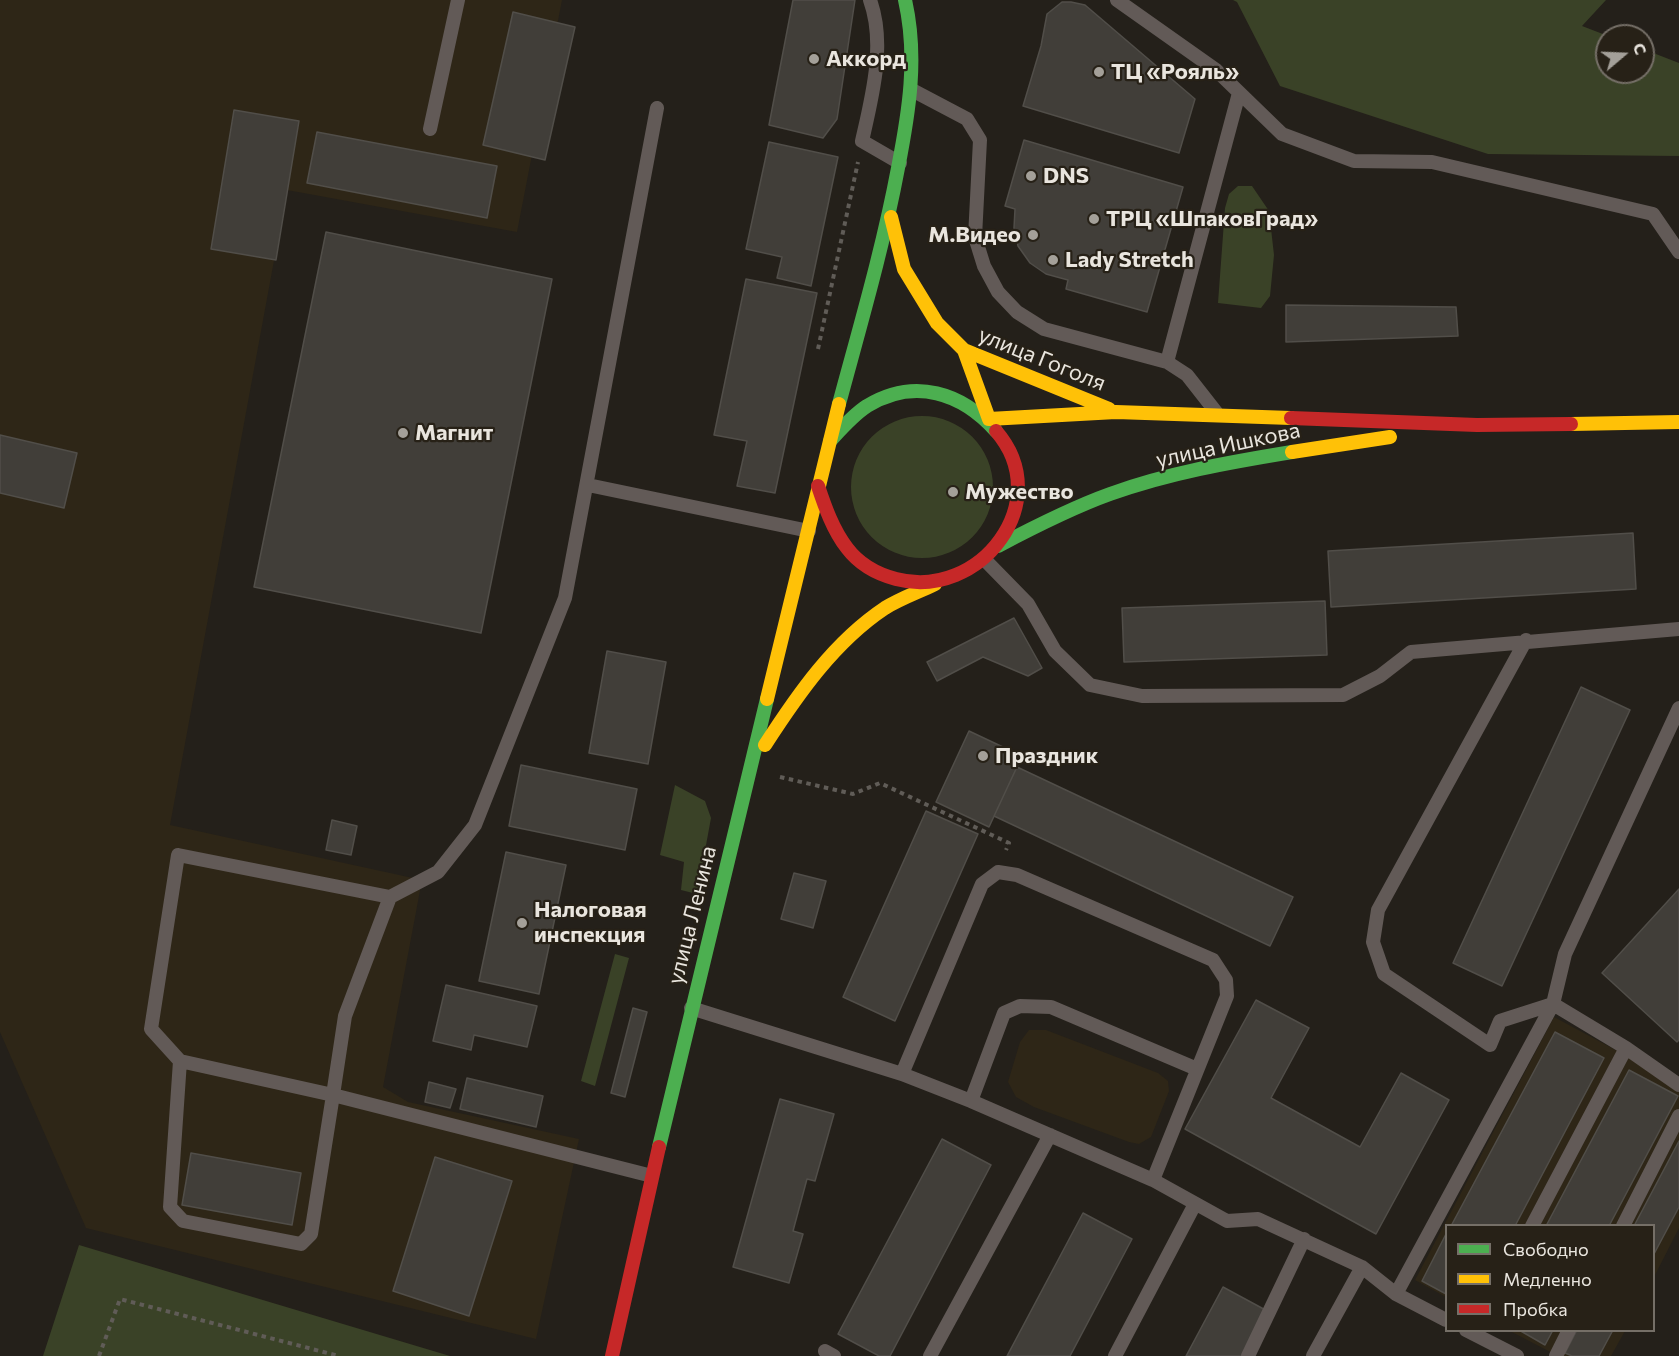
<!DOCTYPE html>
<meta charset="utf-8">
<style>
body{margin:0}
#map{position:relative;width:1679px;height:1356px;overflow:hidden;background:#24201a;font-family:Commissioner,sans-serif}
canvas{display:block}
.legend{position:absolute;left:1445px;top:1224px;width:210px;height:108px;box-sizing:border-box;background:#272117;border:2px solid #756f67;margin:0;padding:8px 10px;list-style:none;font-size:18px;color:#e9e5de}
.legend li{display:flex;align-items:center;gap:12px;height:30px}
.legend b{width:30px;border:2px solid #756f67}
.north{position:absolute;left:1595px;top:24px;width:60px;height:60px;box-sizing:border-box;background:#272117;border:2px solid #756f67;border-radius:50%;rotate:71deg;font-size:16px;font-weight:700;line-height:24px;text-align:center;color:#e9e5de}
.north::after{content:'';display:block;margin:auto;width:21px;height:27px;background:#a4a099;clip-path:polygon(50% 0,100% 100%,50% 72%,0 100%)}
</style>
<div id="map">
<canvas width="1679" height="1356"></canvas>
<ul class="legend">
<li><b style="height:8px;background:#4caf50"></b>Свободно</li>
<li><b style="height:8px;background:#ffc107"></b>Медленно</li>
<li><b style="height:8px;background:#c62828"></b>Пробка</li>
</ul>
<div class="north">С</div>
</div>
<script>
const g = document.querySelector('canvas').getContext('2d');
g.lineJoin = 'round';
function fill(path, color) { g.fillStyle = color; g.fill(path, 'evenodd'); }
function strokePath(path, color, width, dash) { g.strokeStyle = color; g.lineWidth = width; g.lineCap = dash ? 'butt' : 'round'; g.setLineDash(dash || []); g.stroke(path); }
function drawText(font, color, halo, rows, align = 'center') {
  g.font = font + ' Commissioner,sans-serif'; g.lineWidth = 4.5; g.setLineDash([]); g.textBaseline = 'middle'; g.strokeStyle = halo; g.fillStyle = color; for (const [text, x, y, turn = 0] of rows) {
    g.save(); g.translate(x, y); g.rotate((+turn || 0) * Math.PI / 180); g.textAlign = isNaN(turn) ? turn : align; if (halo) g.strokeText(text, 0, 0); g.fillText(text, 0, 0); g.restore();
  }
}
fill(new Path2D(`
 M0 0H562L517 232 287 190 170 825 422 880 383 1087 408 1102 579 1139 536 1339 86 1228 0 1032Z
 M1554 1017 1679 1084V1228L1654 1277V1226H1446V1297L1415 1280Z
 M1029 1030H1046L1158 1073 1168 1081 1169 1091 1151 1137 1139 1144 1129 1142 1034 1107 1016 1097 1008 1082 1020 1042Z
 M1510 1331H1625L1611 1356H1558Z`), '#2e2617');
fill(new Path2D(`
 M1233 0H1606L1582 26 1608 36 1607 72H1643V49L1679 63V156L1488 154 1280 86 1237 2Z
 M1238 186H1252L1269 211 1274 255 1270 296 1261 308 1218 303 1225 208 1229 194Z
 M851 487a71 71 0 1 1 142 0a71 71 0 1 1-142 0Z
 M675 785 705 801 711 818 697 894 681 890 684 862 660 855Z
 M615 954 629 958 595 1086 581 1081Z
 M79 1245 450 1356H43Z`), '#3a4227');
const building = new Path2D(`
 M793 0H855L837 119 823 138 769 125Z
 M1062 2H1071L1085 5 1195 99 1179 153 1023 106 1041 46 1047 14Z
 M513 12 575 27 545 160 483 145Z
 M234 110 299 121 276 260 211 249Z
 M317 132 497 166 487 218 307 183Z
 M1024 140 1183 187 1147 312 1066 289 1068 280 1046 274 1030 263 1018 246 1014 228 1015 209 1005 206Z
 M769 142 838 157 811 286 777 278 782 257 746 249Z
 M326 232 552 279 481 633 254 587Z
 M746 279 817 293 775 493 737 486 747 441 714 435Z
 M1286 305 1456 307 1458 336 1286 342Z
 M0 435 77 453 64 508 0 493Z
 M1633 533 1636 589 1331 607 1328 551Z
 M1325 601 1327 655 1124 662 1122 608Z
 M1014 618 1042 668 1028 676 983 657 937 681 927 662Z
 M607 651 666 662 648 764 589 753Z
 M1581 687 1630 710 1502 986 1453 963Z
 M969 731 1022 756 989 827 936 802Z
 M521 765 637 789 625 850 509 826Z
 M1017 767 1293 897 1270 946 994 816Z
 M926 811 978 834 895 1021 843 997Z
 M332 820 357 826 351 855 326 850Z
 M506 852 566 865 539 994 479 981Z
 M794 873 826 881 813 928 781 919Z
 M1679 889V1040L1677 1042 1602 973Z
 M446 985 537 1006 527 1047 474 1035 471 1050 433 1041Z
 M1256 1000 1309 1028 1271 1098 1360 1147 1401 1073 1449 1100 1376 1234 1185 1129Z
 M633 1008 647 1012 625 1097 611 1093Z
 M1555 1032 1604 1058 1515 1226H1451Z
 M1629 1070 1678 1096 1609 1226H1546Z
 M467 1078 543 1096 536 1127 460 1109Z
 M429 1082 456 1089 450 1108 425 1102Z
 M780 1099 834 1114 815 1181 807 1179 793 1231 803 1234 789 1283 733 1267Z
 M942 1139 991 1165 890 1356H879L838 1334Z
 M1679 1141V1207L1654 1254V1226H1634Z
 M191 1153 301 1173 292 1225 182 1205Z
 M435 1157 512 1181 469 1316 393 1291Z
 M1083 1213 1132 1239 1070 1356H1007Z
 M1446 1234V1294L1422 1281Z
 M1223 1287 1271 1313 1249 1356H1186Z
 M1519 1330H1553L1545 1345Z
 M1577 1330H1613L1599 1356H1572L1565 1353Z`);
fill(building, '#413e39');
strokePath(building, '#514e49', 1.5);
strokePath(new Path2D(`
 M818 349 858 162
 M780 777 853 794 880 783 1009 843 1006 850
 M99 1356 120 1299 339 1356`), '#605c57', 4, [4.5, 4.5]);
strokePath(new Path2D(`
 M870 0C886 44 872 97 862 141L900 163
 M1117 0 1216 70 1282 134 1354 161 1432 162 1653 214 1679 252
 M912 90 967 119 980 140 975 237 984 266 998 292 1017 312 1044 329 1167 362 1187 375 1216 412
 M430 129 458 0
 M1167 362 1239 93
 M588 485 809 531
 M985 560 1028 604 1055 651 1090 685 1142 696 1343 695 1380 676 1411 652 1679 629
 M1526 640 1378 910 1373 942 1384 974 1490 1045 1500 1021 1553 1004 1565 954 1679 708
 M390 897 438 872 475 825 565 598 657 108
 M691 1008 902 1074 971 1101 1153 1180 1227 1221 1258 1219 1362 1267 1396 1294 1446 1320
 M180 1061 151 1029 178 855 390 897 345 1016 333 1095 180 1061 170 1207 183 1221 301 1244 311 1234 333 1095 652 1176
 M902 1074 982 884 998 872 1017 875 1213 960 1226 980 1227 996 1153 1180
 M971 1101 1004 1013 1020 1006 1051 1007 1197 1069
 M1532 1226 1626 1048
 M1623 1226 1679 1116
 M1396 1294 1553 1004 1626 1048 1679 1085
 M1466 1330 1517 1356
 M825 1351 834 1356
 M930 1356 1050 1135
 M1115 1356 1195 1204
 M1248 1356 1304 1239
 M1313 1356 1362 1267
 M1556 1356 1569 1330`), '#625a57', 14);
strokePath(new Path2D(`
 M839 404C860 326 883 248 898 168 909 112 918 57 905 0
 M830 441C841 429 853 415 867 406 915 377 962 393 996 431
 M998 546C1034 527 1071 508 1110 494 1168 473 1231 462 1292 452
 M659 1147 767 699`), '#4caf50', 14);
strokePath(new Path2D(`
 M891 217 904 269 937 323 964 350 1109 409
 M964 350 989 419 1116 412 1291 418
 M1571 424 1679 422
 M1292 452 1390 437
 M767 699 839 404
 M765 745C798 694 834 642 885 608 901 598 919 592 935 584`), '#ffc107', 14);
strokePath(new Path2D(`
 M1291 418 1477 425 1571 424
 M818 486C825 507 833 530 847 548 859 564 877 574 896 579 980 601 1057 501 996 431
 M612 1356 659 1147`), '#c62828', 14);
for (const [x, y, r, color] of [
 [814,59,6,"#a4a099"],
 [1099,72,6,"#a4a099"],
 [1031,176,6,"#a4a099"],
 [1094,219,6,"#a4a099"],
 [1033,235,6,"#a4a099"],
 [1053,260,6,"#a4a099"],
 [403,433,6,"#a4a099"],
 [953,492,6,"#a4a099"],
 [983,756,6,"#a4a099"],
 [522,923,6,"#a4a099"]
]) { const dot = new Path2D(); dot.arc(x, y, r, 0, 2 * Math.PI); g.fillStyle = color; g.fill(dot); strokePath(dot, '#272117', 2); }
drawText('bold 22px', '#e9e5de', '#272117', [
 ["Аккорд",826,59],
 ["ТЦ «Рояль»",1111,72],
 ["DNS",1043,176],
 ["ТРЦ «ШпаковГрад»",1106,219],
 ["M.Видео",1021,235,"right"],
 ["Lady Stretch",1065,260],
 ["Магнит",415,433],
 ["Мужество",965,492],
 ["Праздник",995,756],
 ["Налоговая",534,910],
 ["инспекция",534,935]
], 'left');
drawText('22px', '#e9e5de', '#272117', [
 ["улица Гоголя",1042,359,22],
 ["улица Ишкова",1228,445,-12],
 ["улица Ленина",692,915,-76]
]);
</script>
